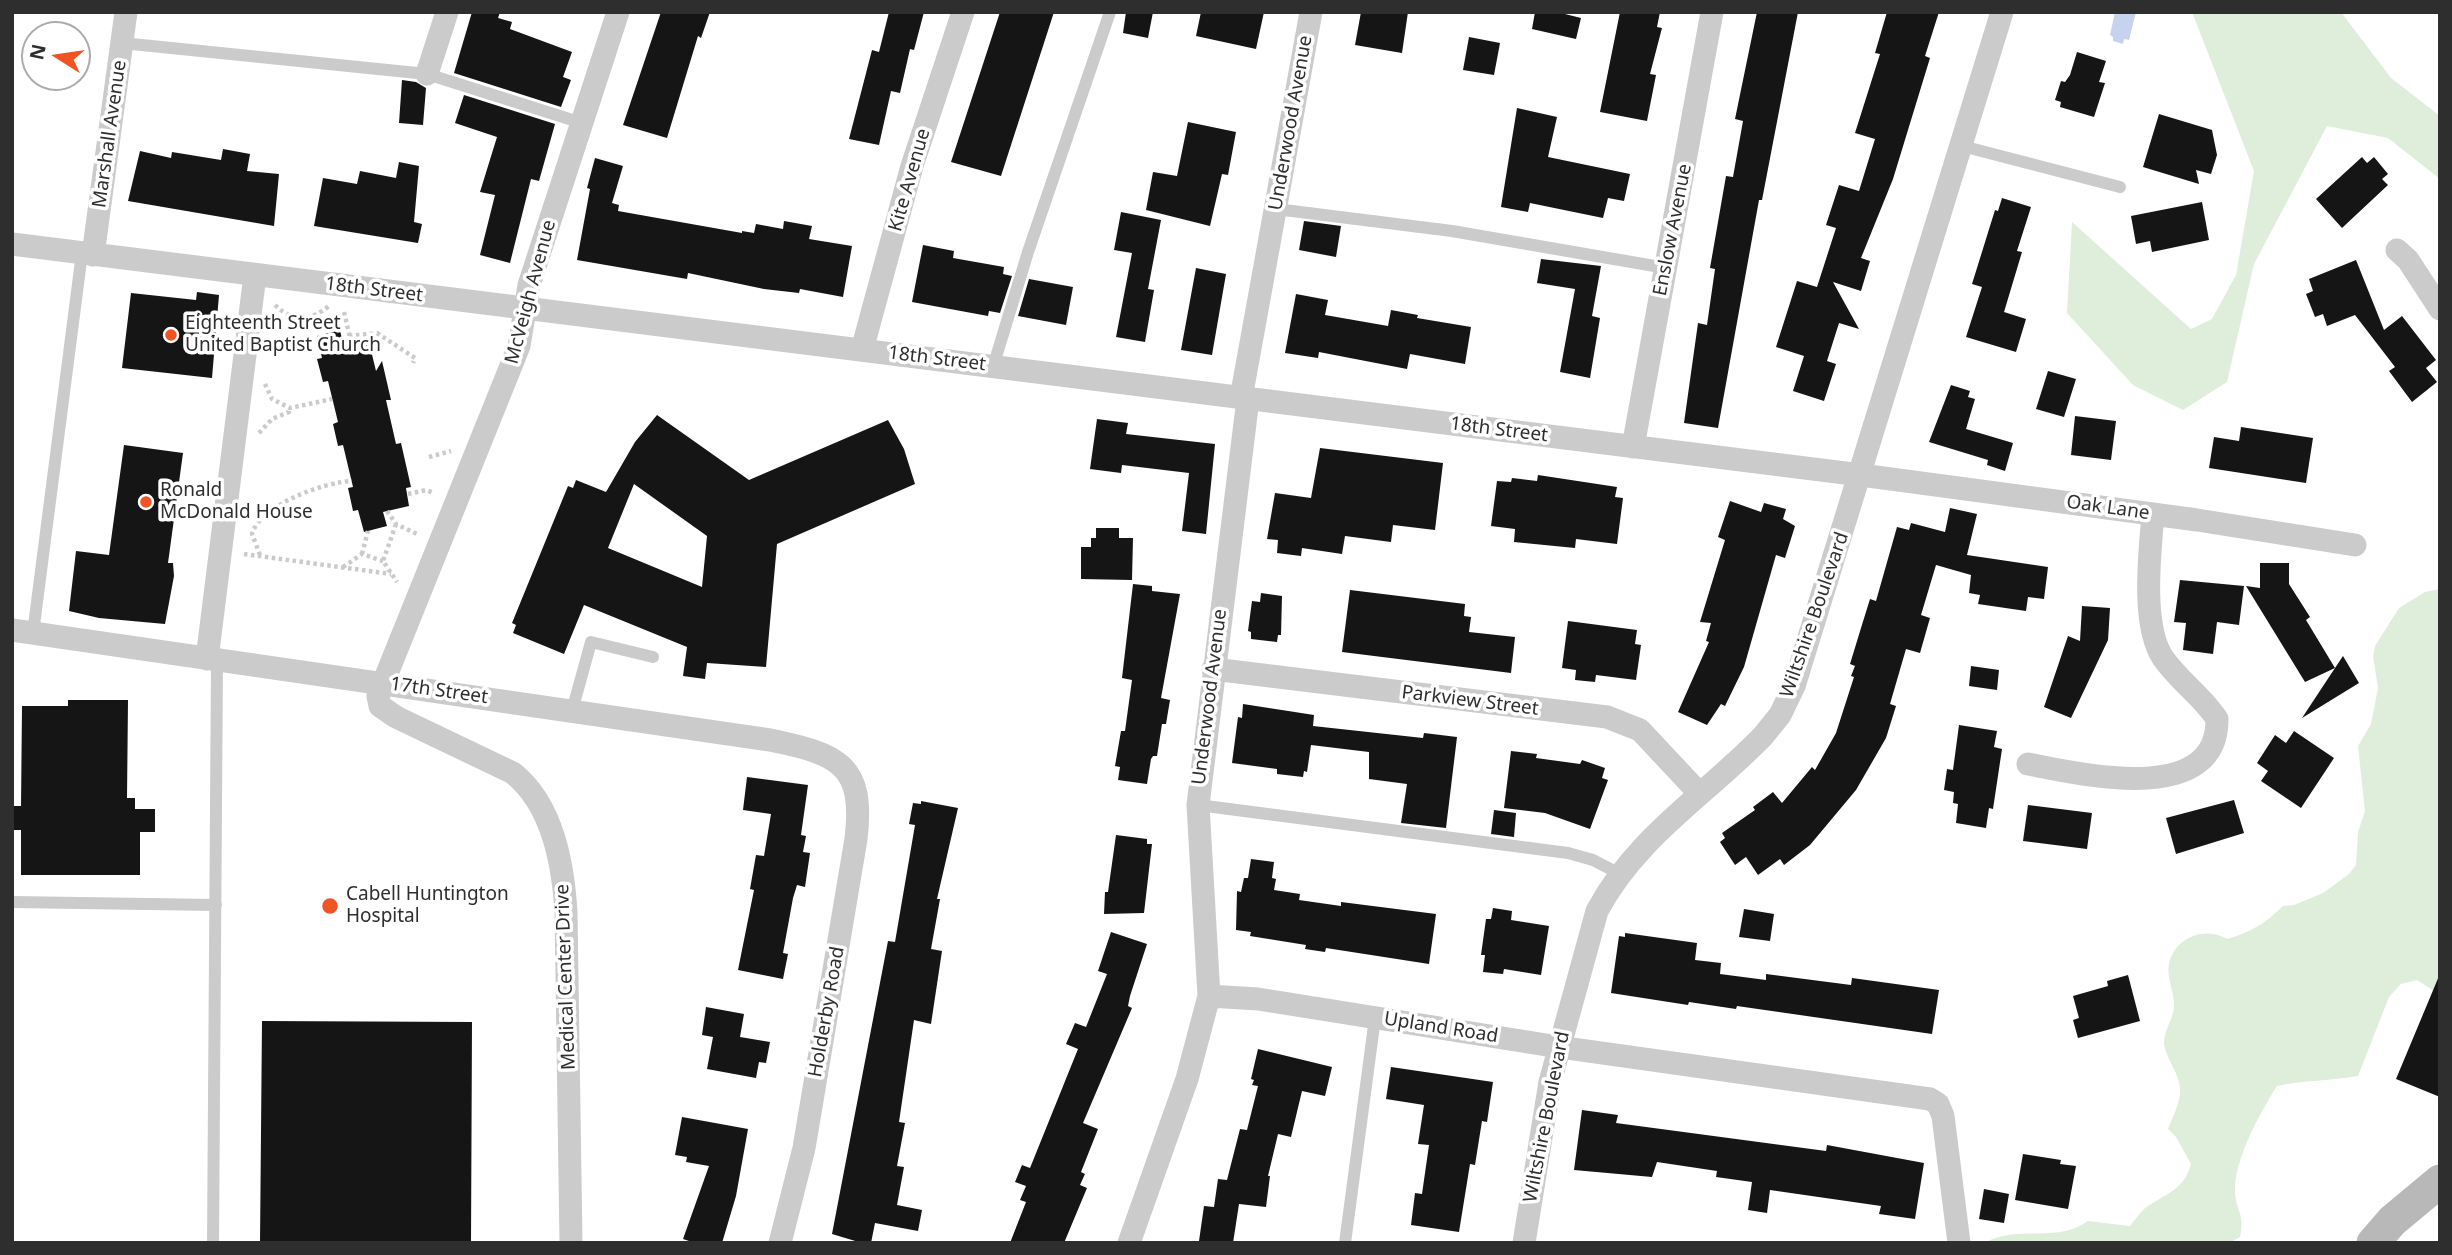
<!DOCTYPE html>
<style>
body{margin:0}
#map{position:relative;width:2452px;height:1255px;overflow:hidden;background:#fff;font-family:"Noto Sans",sans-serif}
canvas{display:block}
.frame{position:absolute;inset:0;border:14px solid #2e2e2e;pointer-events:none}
.north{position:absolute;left:21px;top:21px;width:70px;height:70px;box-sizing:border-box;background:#fff;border:2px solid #ababab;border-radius:50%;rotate:282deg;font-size:19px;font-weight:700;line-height:28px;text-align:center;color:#2e2e2e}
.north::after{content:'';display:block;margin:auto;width:24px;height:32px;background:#f15424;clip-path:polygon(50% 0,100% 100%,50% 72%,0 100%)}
</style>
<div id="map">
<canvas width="2452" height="1255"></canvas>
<div class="frame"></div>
<div class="north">N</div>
</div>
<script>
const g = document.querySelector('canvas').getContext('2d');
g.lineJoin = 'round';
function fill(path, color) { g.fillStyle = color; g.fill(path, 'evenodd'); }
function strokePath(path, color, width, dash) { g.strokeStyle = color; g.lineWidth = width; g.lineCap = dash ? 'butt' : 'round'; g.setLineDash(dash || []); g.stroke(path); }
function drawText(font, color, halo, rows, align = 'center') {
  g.font = font + ' "Noto Sans",sans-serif'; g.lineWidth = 7; g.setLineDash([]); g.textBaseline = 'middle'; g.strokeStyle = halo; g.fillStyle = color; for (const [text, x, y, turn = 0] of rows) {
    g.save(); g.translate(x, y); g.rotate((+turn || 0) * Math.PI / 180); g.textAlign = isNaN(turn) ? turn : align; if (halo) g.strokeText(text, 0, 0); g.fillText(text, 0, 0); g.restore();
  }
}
fill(new Path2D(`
 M2192 12H2341L2391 78 2440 116V179L2388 138 2327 126 2254 264 2227 382 2183 410 2133 385 2067 313 2072 222 2191 329 2212 319 2236 275 2254 171Z
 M2440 589V990L2434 991 2417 980 2401 984 2389 997 2358 1076C2331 1081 2304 1080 2277 1086 2260 1113 2233 1161 2235 1194 2237 1213 2245 1214 2240 1237L2229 1243H1985C2016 1224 2056 1244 2088 1221L2130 1226C2134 1221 2139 1214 2144 1209 2164 1194 2184 1191 2191 1164L2176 1137 2168 1129C2173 1116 2181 1102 2180 1088 2179 1073 2168 1062 2165 1048 2161 1034 2173 1021 2174 1007 2175 993 2166 978 2169 964 2175 937 2205 926 2227 939 2250 933 2267 922 2283 906L2294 905 2323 893 2349 874 2356 865 2358 832 2365 811 2358 746 2371 724 2378 688 2373 656 2375 646 2399 608 2425 592Z`), '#dfeddb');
fill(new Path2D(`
 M2115 12H2136L2129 40 2124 39 2123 44 2113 41V37L2110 35Z`), '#c6d2ee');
fill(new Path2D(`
 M472 12H500L498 18 512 22 510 29 572 52 563 77 571 80 561 107 454 73Z
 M661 12H710L701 38 698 36 667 138 623 125Z
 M889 12H924L914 50 910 49 900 93 891 91 879 145 849 139 872 50 879 52Z
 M1000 12H1054L1001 176 951 162Z
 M1126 12H1153L1148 38 1123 33Z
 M1201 12H1264L1256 49 1196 36Z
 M1361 12H1408L1402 53 1355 45Z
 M1535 12H1557L1581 18 1576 39 1532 29Z
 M1620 12H1660L1657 27 1662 28 1650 74 1656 75 1647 121 1600 112Z
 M1757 12H1798L1762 200H1759L1718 428 1684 423 1698 323 1707 325 1715 269 1710 268 1726 176 1733 177 1743 121 1735 119Z
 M1887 12H1939L1925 56 1930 58 1893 179 1861 258 1870 261 1861 291 1833 282 1859 329 1839 323 1827 361 1836 364 1824 401 1793 391 1804 356 1776 347 1797 281 1817 287 1836 228 1826 225 1839 185 1859 191 1875 139 1855 133 1880 54 1875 53Z
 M1469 37 1500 43 1494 75 1463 70Z
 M2077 52 2106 61 2099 82 2105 83 2094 117 2060 107 2061 102 2055 100 2061 81 2065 82 2070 75Z
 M402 80 416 82 426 88 423 125 399 123Z
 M464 95 555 124 539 181 531 179 510 263 480 255 495 195 480 192 497 137 455 123Z
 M1517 108 1557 117 1548 157 1630 174 1624 201 1608 198 1603 218 1530 203 1528 212 1501 207Z
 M2159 114 2212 130 2217 155 2211 174 2196 170 2199 184 2143 167Z
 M1188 122 1236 132 1228 175 1222 174 1210 226 1146 210 1153 172 1177 176Z
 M223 149 250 154 247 171 279 174 274 226 128 201 140 151 171 158 172 152 221 160Z
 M2362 157 2367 163 2374 157 2388 174 2382 179 2388 185 2342 228 2316 199Z
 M595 158 623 166 612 203 619 205 618 211 742 233V231L754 233 756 224 783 229 784 221 812 226 809 239 852 246 843 297 800 289 799 293 764 289 688 273 687 279 577 260 590 189 587 188Z
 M399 162 419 166 414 222 422 224 418 243 314 226 323 178 357 184 360 171 396 178Z
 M2002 198 2031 207 2017 251 2022 252 2004 312 2026 319 2016 352 1966 337 1982 287 1972 284 1995 210 1998 211Z
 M2202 202 2209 240 2152 252 2150 241 2136 244 2131 216Z
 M1121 212 1161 220 1148 289 1154 290 1145 342 1116 337 1132 253 1114 250Z
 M1304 221 1341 226 1336 257 1299 250Z
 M923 245 954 251 953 258 1004 267 1003 274 1012 276 1000 313 989 311 988 316 912 302Z
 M1541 259 1601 266 1592 316 1600 318 1590 378 1560 372 1575 289 1537 283Z
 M2356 260 2384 330 2402 316 2436 360 2426 368 2437 382 2412 402 2389 371 2395 367 2355 315 2327 326 2323 314 2315 317 2306 294 2313 291 2309 279Z
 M1196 268 1226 274 1212 355 1181 350Z
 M1029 279 1073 287 1066 325 1018 316Z
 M197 292 219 295 212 378 122 368 131 293 196 300Z
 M1296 294 1328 300 1325 315 1388 326 1391 310 1418 315 1417 318 1471 327 1465 364 1410 354 1407 369 1319 352 1318 358 1285 353Z
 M340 330 343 344 368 338 376 371 382 361 391 400H386L396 444 401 443 411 487 406 488 409 506 383 512 387 526 364 532 358 510 353 511 348 488 353 487 343 445 338 446 333 424 338 422 328 381 323 382 317 359 322 358 317 336Z
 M2048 371 2076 379 2064 417 2036 409Z
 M1951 385 1970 391 1968 397 1975 399 1966 429 2013 443 2005 471 1987 465 1988 460 1929 442Z
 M657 415 749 480 888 420 904 449 915 484 777 544 766 667 707 663 705 679 683 676 687 647 584 605 564 654 513 633 516 625 512 623 568 486 573 488 576 480 606 492 635 442ZM634 484 707 536 702 587 608 548Z
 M2075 416 2116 421 2111 460 2071 455Z
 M1097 419 1128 423 1126 434 1215 444 1206 534 1182 531 1189 473 1122 465 1121 473 1090 469Z
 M2241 427 2313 438 2306 483 2209 468 2214 437 2239 441Z
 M124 445 183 453 168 563H173L174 576 165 624 99 618 69 611 76 551 109 555Z
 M1320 448 1443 463 1435 530 1393 525 1391 542 1345 536 1342 554 1302 548 1301 556 1277 553 1278 540 1267 539 1275 493 1311 498Z
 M1538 475 1617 487 1615 497 1623 498 1617 544 1576 539 1575 548 1514 542 1515 529 1491 526 1497 481 1511 482 1512 478 1537 481Z
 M1730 501 1761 512 1764 503 1786 509 1783 519 1795 526 1785 558 1776 555 1744 667 1725 706 1721 704 1707 725 1678 712 1709 642 1706 641 1711 623 1700 622 1725 540 1718 537Z
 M1950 508 1977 514 1967 555 2048 567 2044 599 2028 597 2026 611 1978 604 1980 595 1969 593 1971 575 1936 565 1921 615 1930 618 1920 653 1906 649 1890 704 1896 706 1886 738 1856 790 1810 845 1784 865 1780 859 1758 875 1746 857 1735 865 1720 842 1725 838 1722 833 1755 810 1753 807 1773 792 1782 803 1812 767 1815 770 1836 733 1854 677 1851 676 1855 666 1850 664 1861 628 1870 599 1876 601 1897 527 1909 530 1911 523 1945 532Z
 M1096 528H1119V538H1133L1132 580 1081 579V547H1091V538H1096Z
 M2260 563H2289V584L2310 617 2306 620 2335 668 2343 656 2359 683 2302 718 2335 668 2305 682 2246 586 2260 588Z
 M2180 580 2244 586 2239 625 2217 622 2213 654 2183 650 2186 623 2174 622Z
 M1133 584 1152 586V591L1180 594 1161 698 1170 700 1166 724H1162L1157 756H1153L1151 759 1147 784 1118 780 1120 767 1115 766 1121 731H1125L1132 680 1122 678Z
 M1350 590 1465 604 1464 616 1471 617 1469 632 1515 637 1511 673 1342 652Z
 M1261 593 1282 596 1281 635H1278L1277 642 1251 639V632L1248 631 1252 601 1260 602Z
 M2082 606 2110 608 2108 640 2071 718 2044 707 2068 636 2080 641Z
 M1568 621 1637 630 1635 644 1641 645 1636 680 1596 675 1595 682 1575 680 1576 670 1562 668Z
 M1971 666 1999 670 1997 690 1969 686Z
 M68 700H128L127 798H135V809H155V832H140V875H21V830H12V806H21L22 706H68Z
 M1243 704 1314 715 1313 726 1423 738 1424 733 1457 737 1446 828 1401 823 1407 784 1369 779V752L1311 745 1307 772 1304 771 1303 777 1277 774V769L1232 763 1238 717 1242 718Z
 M1959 725 1997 731 1994 747 2002 749 1993 809 1989 808 1986 828 1956 823 1958 804 1953 803 1954 792 1944 790 1947 769 1953 770Z
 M2294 731 2334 758 2301 808 2261 781 2268 771 2257 763 2275 735 2286 743Z
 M1511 751 1537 754 1536 758 1580 764 1582 760 1605 768 1602 778 1608 780 1590 829 1545 813 1504 808Z
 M747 777 808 785 801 835 806 836 803 852 810 853 805 887 797 885 793 898 783 953 788 954 783 979 738 970 754 890 750 889 756 855 764 856 771 814 743 810Z
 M2234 800 2244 833 2176 854 2166 818Z
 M921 801 958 808 937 899H940L931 949 942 951 931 1024 914 1020 899 1122 905 1123 897 1166 904 1167 897 1205 922 1210 918 1231 875 1223 871 1243H862L832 1234 888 941 895 942 915 825 909 824 913 803 921 804Z
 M2028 805 2092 813 2087 849 2023 841Z
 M1494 810 1516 813 1514 837 1491 834Z
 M1116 835 1147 839V844H1152L1144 913 1104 914 1105 892H1108Z
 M1251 859 1274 862 1272 878 1276 879 1274 890 1300 894 1299 900 1341 906V902L1436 914 1429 964 1326 948 1325 952 1305 949 1306 945 1250 936 1251 932 1236 930 1237 891 1241 892 1244 878H1248Z
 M1493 908 1512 911 1511 920 1549 926 1541 975 1504 969 1503 974 1483 972 1485 955H1481L1486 919H1491Z
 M1744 909 1774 914 1770 941 1739 937Z
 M1111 932 1147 944 1130 996 1128 1006 1132 1008 1083 1123 1098 1129 1081 1172 1085 1174 1080 1185 1087 1188 1064 1243H1010L1026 1202 1020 1200 1026 1186 1015 1182 1022 1165 1030 1168 1078 1049 1066 1044 1075 1023 1086 1027 1107 974 1098 971Z
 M1625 933 1697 943 1695 960 1721 963 1720 974 1766 980V974L1851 985 1852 978 1939 990 1932 1034 1737 1006 1736 1009 1689 1002 1688 1005 1611 993 1619 936 1625 937Z
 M2128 975 2140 1021 2078 1038 2073 1020 2079 1018 2073 996 2108 986 2107 981Z
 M2439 976H2440V1097L2396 1079Z
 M706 1007 744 1014 740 1037 770 1042 766 1063 759 1062 756 1078 707 1069 713 1037 702 1035Z
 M262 1021 472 1022 471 1243H260Z
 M1258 1049 1332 1067 1325 1096 1302 1091 1291 1137 1278 1134 1268 1176H1270L1266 1207 1239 1204 1233 1243 1199 1241 1204 1206 1214 1207 1218 1179 1227 1180 1240 1129 1247 1130 1258 1086 1252 1085 1254 1080 1251 1079Z
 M1391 1067 1493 1082 1487 1122 1482 1121 1475 1165 1470 1164 1459 1232 1411 1225 1415 1193 1422 1194 1429 1145 1418 1144 1424 1105 1386 1099Z
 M1582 1110 1618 1115 1616 1123 1826 1151 1827 1145 1924 1163 1915 1219 1879 1214 1881 1206 1770 1190 1767 1213 1748 1210 1752 1182 1716 1177 1717 1171 1657 1162 1652 1177 1574 1170Z
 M682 1117 748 1129 736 1196 722 1243H695L683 1239 709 1166 686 1162 687 1157 675 1155Z
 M2023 1154 2061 1160 2060 1164 2076 1166 2068 1209 2015 1200Z
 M1984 1189 2009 1194 2004 1223 1979 1219Z`), '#151515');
strokePath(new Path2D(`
 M275 305C292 322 311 321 329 306
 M344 312 351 342
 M349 336 377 333 415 358 413 363
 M265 384 272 399 290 408 332 399
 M259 433 272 419 289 412 290 408
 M429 457 451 451
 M408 494 426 490 434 493
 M387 511 396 524 417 534
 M396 524 383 561 397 582
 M244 554 391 574
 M362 554 368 531
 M260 555 252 534C260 505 324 482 352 481
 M343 567 362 554 383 561`), '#cbcbcb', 4.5, [3.5, 3.5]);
strokePath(new Path2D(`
 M122 43 427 74 582 123
 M1962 146 2120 187
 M1276 209 1452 231 1666 268
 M993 367 1028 252 1110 12
 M33 633 82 253
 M572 711 591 642 653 657
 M1198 805 1568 853 1593 860 1620 874
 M12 902 216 905
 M213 1243 217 661
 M1345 1243 1375 1018`), '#cbcbcb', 12);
strokePath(new Path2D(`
 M427 74 447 12
 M12 244 1861 475 2197 520 2355 545
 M2397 250 2408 260 2440 309
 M93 255 126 12
 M862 350 912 166 963 12
 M1241 398 1311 12
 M1633 447 1712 12
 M12 630 770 740C838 754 865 764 856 839L804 1148 780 1243
 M207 659 255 275
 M1213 669 1607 717 1640 730 1699 793
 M2028 764C2080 774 2218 807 2217 719 2202 696 2179 681 2163 658 2141 625 2150 552 2153 514
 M1209 996 1258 999 1559 1047 1930 1099 1938 1104 1943 1116 1959 1243
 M571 1243 566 912C563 864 553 805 513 773L396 717 380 706 378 696 519 346 529 285 618 12
 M1129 1243 1187 1079 1209 996 1198 805 1248 399
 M1524 1243 1550 1082 1597 911C1636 837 1706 795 1763 736L1780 715 1794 686 2002 12`), '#cbcbcb', 23);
strokePath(new Path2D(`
 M2373 1243 2392 1221 2440 1181`), '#b8b8b8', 33);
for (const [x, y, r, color] of [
 [171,335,7,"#f15424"],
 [146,502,7,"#f15424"],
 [330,906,9,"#f15424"]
]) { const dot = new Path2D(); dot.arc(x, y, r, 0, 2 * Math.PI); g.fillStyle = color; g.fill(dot); strokePath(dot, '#fff', 2.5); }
drawText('19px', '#2e2e2e', '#fff', [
 ["Underwood Avenue",1291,123,-80],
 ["Marshall Avenue",110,134,-82],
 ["Kite Avenue",910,180,-74],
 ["Enslow Avenue",1673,230,-79],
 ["18th Street",374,290,7],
 ["McVeigh Avenue",531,292,-75],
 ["18th Street",937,359,7],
 ["18th Street",1499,430,7],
 ["Oak Lane",2108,508,8],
 ["Wiltshire Boulevard",1815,615,-71],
 ["17th Street",439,691,8],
 ["Underwood Avenue",1210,697,-83],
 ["Parkview Street",1470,701,7],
 ["Medical Center Drive",566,977,-92],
 ["Holderby Road",827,1012,-80],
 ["Upland Road",1441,1028,9],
 ["Wiltshire Boulevard",1547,1117,-79]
]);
drawText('19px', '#2e2e2e', '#fff', [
 ["Eighteenth Street",185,324],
 ["United Baptist Church",185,346],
 ["Ronald",160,491],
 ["McDonald House",160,513],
 ["Cabell Huntington",346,895],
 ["Hospital",346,917]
], 'left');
</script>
